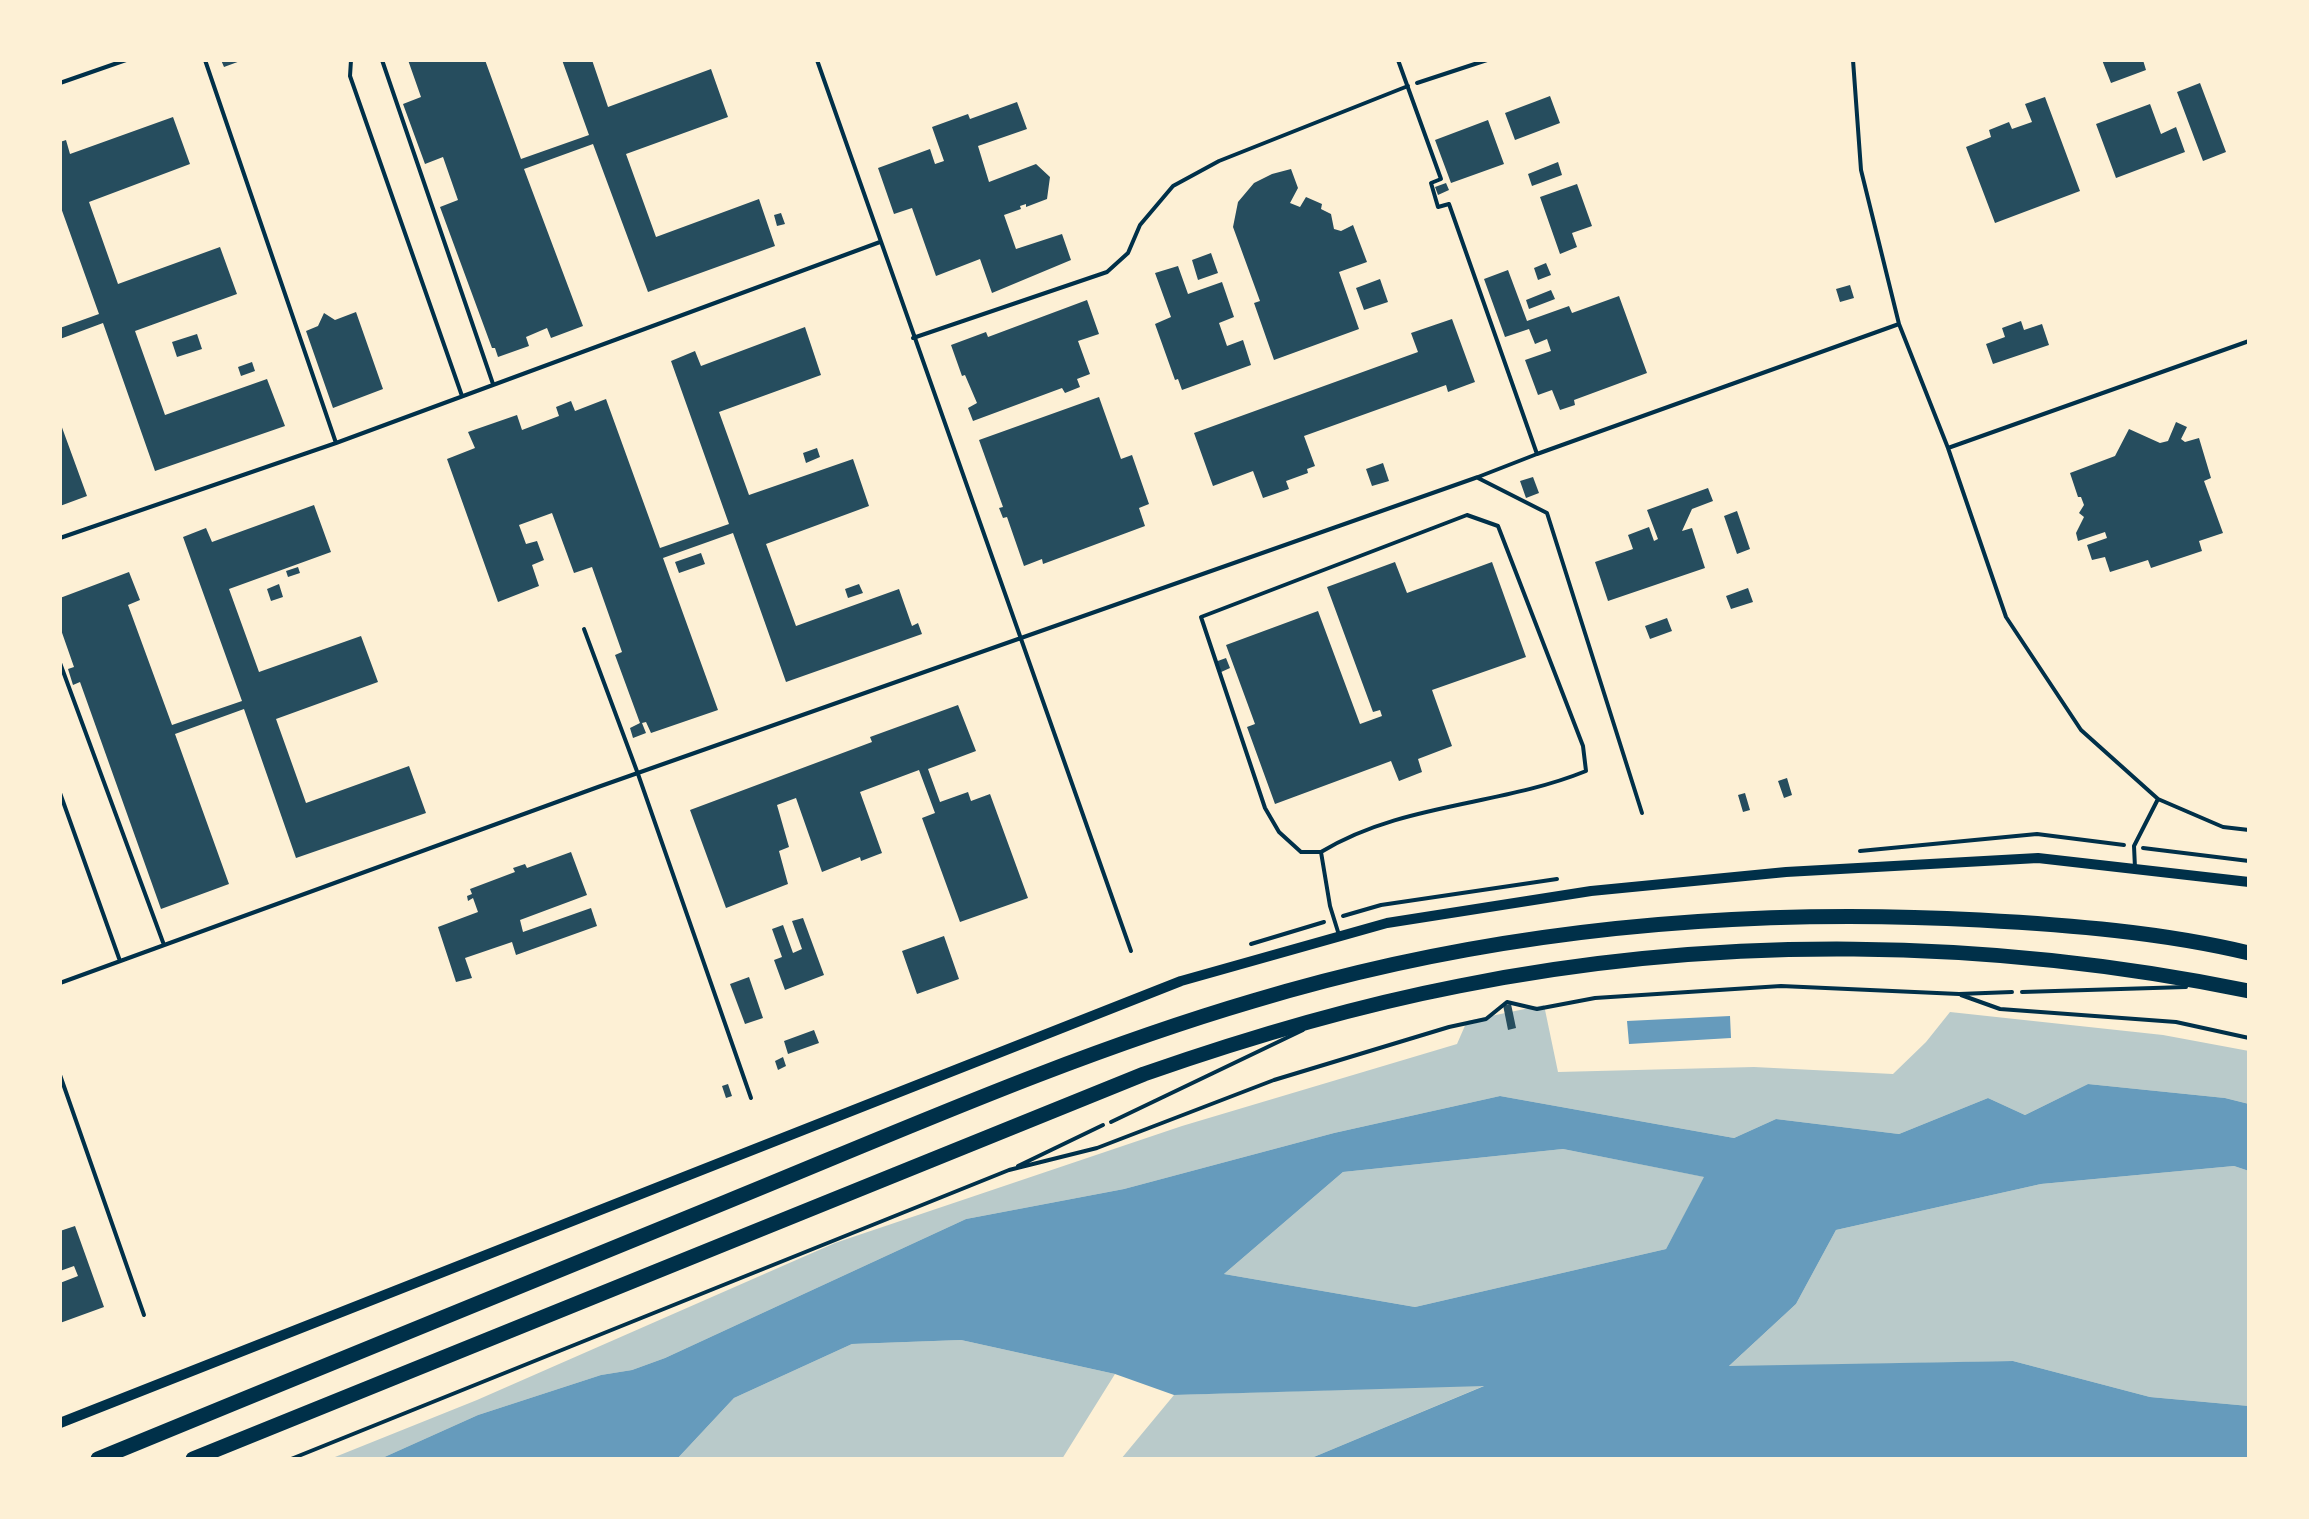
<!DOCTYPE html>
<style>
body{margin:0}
#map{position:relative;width:2309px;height:1519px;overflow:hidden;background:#fdf0d5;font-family:Lato,sans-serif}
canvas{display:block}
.frame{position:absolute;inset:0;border:62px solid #fdf0d5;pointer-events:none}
</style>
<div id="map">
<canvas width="2309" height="1519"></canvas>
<div class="frame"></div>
</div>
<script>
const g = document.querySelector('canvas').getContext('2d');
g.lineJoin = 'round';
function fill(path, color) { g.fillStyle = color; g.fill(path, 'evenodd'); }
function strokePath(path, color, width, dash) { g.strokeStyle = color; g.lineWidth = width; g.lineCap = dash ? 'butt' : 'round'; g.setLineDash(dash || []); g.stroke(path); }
fill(new Path2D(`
 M1544 1005 1558 1072 1754 1067 1893 1074 1926 1042 1950 1012 2163 1035 2249 1051V1104L2225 1098 2088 1084 2025 1115 1988 1098 1899 1134 1776 1119 1734 1138 1500 1096 1334 1133 1124 1189 966 1219 665 1358 632 1370 601 1375 478 1415 380 1459H330L477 1400 835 1243 1182 1126 1457 1044 1467 1021Z
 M1563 1149 1705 1177 1666 1249 1415 1307 1224 1274 1343 1172Z
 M2234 1166 2249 1171V1406L2150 1397 2013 1361 1728 1367 1796 1304 1836 1230 2041 1184Z
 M961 1340 1115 1374 1062 1459H677L734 1398 852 1344Z
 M1486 1385 1309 1459H1121L1174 1395Z`), '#b9caca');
fill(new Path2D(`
 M1730 1016 1731 1038 1629 1044 1627 1021Z
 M2088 1084 2225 1098 2249 1104V1171L2234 1166 2041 1184 1836 1230 1796 1304 1729 1366 2013 1361 2150 1397 2249 1406V1459H1309L1484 1386 1174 1395 1115 1374 961 1340 852 1344 734 1398 677 1459H380L478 1415 601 1375 632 1370 665 1358 966 1219 1124 1189 1334 1133 1500 1096 1734 1138 1776 1119 1899 1134 1988 1098 2025 1115ZM1563 1149 1704 1177 1666 1249 1415 1307 1224 1274 1343 1172Z`), '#669bbc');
fill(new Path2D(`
 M221 60H243L224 67Z
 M408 60H485L521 159 589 135 562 60H592L608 107 711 69 728 117 626 154 656 237 759 199 775 246 648 292 593 144 524 169 583 326 551 338 547 328 526 337 529 346 498 357 495 348H492L440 207 458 200 443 157 425 164 403 104 421 97Z
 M2102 60H2143L2146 70 2111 83Z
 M2200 83 2226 152 2203 161 2177 92Z
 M1550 96 1560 123 1515 140 1505 113Z
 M2045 97 2080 191 1995 223 1966 147 1991 137 1989 130 2009 122 2012 129 2032 122 2025 104Z
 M1017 102 1027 129 978 146 989 182 1036 164 1050 177 1047 199 1026 207V204L1020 206 1021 209 1004 215 1016 249 1062 234 1071 260 992 293 980 259 936 276 912 208 894 214 878 168 930 149 935 164 944 161 932 127 968 114 970 119Z
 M2150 104 2161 134 2176 127 2185 152 2116 178 2096 124Z
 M173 117 190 164 89 202 118 284 220 247 237 294 135 331 165 415 267 379 285 426 155 471 103 323 60 339V328L99 314 60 205V142L66 140 70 154Z
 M1488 120 1504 164 1451 183 1435 140Z
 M1558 162 1562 175 1532 186 1528 174Z
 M1291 169 1298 188 1290 203 1300 207 1306 197 1322 204 1321 209 1331 214 1334 229 1341 231 1353 225 1367 262 1339 272 1359 329 1274 360 1254 303 1260 301 1233 227 1238 202 1254 183 1272 174Z
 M1446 183 1449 190 1438 195 1435 187Z
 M1577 184 1592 226 1572 233 1577 247 1560 254 1540 197Z
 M781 213 785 224 777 226 774 215Z
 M1211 253 1218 273 1198 280 1192 260Z
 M1546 263 1551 275 1538 280 1534 268Z
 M1178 266 1188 294 1222 282 1234 317 1219 323 1227 346 1243 340 1251 365 1182 390 1178 379 1175 380 1155 324 1171 317 1155 273Z
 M1508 270 1527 321 1569 306 1572 313 1619 296 1647 373 1574 400 1575 405 1560 410 1552 390 1538 395 1525 360 1551 351 1547 339 1535 344 1529 329 1505 337 1484 279Z
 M1380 279 1388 302 1364 310 1356 288Z
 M1850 285 1854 298 1840 302 1836 289Z
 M1551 290 1555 299 1529 309 1526 300Z
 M1087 300 1099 334 1078 341 1090 374 1077 379 1080 387 1065 393 1062 388 973 421 968 408 977 403 965 375 962 376 951 345 986 332 988 337Z
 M356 312 383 389 333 408 306 331 318 326 324 313 335 320Z
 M1452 319 1475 382 1448 392 1446 385 1304 436 1315 466 1307 469 1308 473 1286 481 1289 489 1263 498 1253 471 1213 486 1194 433 1418 352 1411 333Z
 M2021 321 2024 330 2042 324 2049 345 1993 364 1986 344 2005 337 2002 328Z
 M805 327 821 375 719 412 749 495 853 459 869 506 766 544 796 626 899 589 912 626 918 623 922 634 786 682 733 533 663 558 718 710 651 733 646 722 642 723 646 733 633 738 630 728 640 723 615 655 622 652 592 567 574 573 552 513 519 525 526 544 537 541 544 560 532 565 539 586 498 602 447 459 475 448 468 432 517 415 522 430 559 416 556 407 571 401 575 411 606 399 660 548 729 524 671 361 695 351 701 366Z
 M197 334 202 349 177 357 172 342Z
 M252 362 255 371 241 376 238 367Z
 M1099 397 1121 459 1132 455 1149 504 1139 508 1145 526 1043 564 1042 559 1024 566 1007 517 1003 518 999 508 1003 507 979 440Z
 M60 422 87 496 60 506Z
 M2176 422 2187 427 2181 439 2185 442 2199 438 2211 478 2204 481 2223 533 2199 541 2202 551 2151 568 2148 560 2110 572 2105 557 2092 560 2087 545 2107 538 2105 532 2078 541 2076 533 2084 517 2079 513 2084 505 2081 497H2078L2070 473 2115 456 2129 429 2160 443 2168 441Z
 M817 448 820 457 806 463 803 453Z
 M1383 463 1389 481 1372 486 1366 469Z
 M1533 477 1539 493 1526 498 1520 481Z
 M1708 488 1713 501 1692 509 1682 531 1692 528 1705 568 1608 601 1595 562 1633 549 1628 535 1649 527 1654 541 1658 539 1647 510Z
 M314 505 331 552 229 589 259 672 361 636 378 682 276 719 306 803 409 766 426 813 296 858 244 709 175 734 229 884 161 909 80 682 73 685 68 669 74 667 60 627V598L129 572 140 600 128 605 172 725 242 701 183 537 206 528 212 542Z
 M1737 511 1750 549 1737 554 1724 516Z
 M701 553 705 564 679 573 675 562Z
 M1395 562 1407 593 1492 562 1526 657 1432 690 1452 746 1418 759 1422 772 1399 781 1391 761 1275 804 1247 727 1255 724 1226 645 1318 611 1360 724 1382 716 1380 710 1373 712 1327 587Z
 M298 567 300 573 288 577 286 571Z
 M279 584 283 597 271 601 267 589Z
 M859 584 863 593 848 598 845 589Z
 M1748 588 1753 602 1731 609 1726 596Z
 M1667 618 1672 631 1650 639 1645 626Z
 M1226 658 1230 668 1219 673 1215 662Z
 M958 705 976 751 928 769 940 802 968 792 971 801 990 794 1028 898 960 922 922 818 935 813 919 770 860 792 882 853 861 861 860 857 822 872 796 798 777 805 789 847 779 851 788 884 726 908 690 810 872 742 870 737Z
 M1787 778 1792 795 1784 798 1778 781Z
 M1745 793 1750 810 1743 812 1738 795Z
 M571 852 587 895 520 920 523 932 591 908 597 926 516 955 512 942 465 958 472 978 456 982 438 927 478 912 473 898 468 901 467 896 472 894 470 889 515 872 513 868 525 864 527 868Z
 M803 918 824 975 785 990 774 960 782 957 772 929 783 925 793 953 802 949 792 921Z
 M944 936 959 979 917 994 902 951Z
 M749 977 763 1018 745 1024 730 984Z
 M1511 1004 1516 1028 1508 1030 1503 1005Z
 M814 1030 819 1043 788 1054 784 1041Z
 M783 1057 786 1066 778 1070 775 1061Z
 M728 1084 732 1096 726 1098 722 1086Z
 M75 1226 104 1307 60 1323V1283L78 1276 74 1266 60 1271V1231Z`), '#264d5e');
strokePath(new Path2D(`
 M1417 83 1487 60
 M2143 848 2249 861
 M1860 851 2037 834 2124 845
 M1343 916 1381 905 1557 879
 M1251 944 1324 922
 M1961 995 2000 1009 2176 1022 2249 1038
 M1018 1166 1103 1125
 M291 1459 1009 1170 1097 1148 1274 1080 1449 1027 1486 1019 1507 1002 1537 1009 1595 998 1781 986 1959 994 2012 992`), '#003049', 4);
strokePath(new Path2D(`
 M205 60 336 443
 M351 60 350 76 462 396
 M382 60 493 384
 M817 60 1131 951
 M1398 60 1441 179 1431 183 1438 207 1449 204 1537 454
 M1853 60 1861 170 1899 324 1948 448 2006 617 2081 730 2158 799 2223 827 2249 830
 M60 83 126 60
 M913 338 1107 272 1128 253 1140 225 1173 186 1219 161 1408 86
 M1948 448 2249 341
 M1478 478 1547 513 1642 813
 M60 538 336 443 880 242
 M584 629 638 774 751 1098
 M60 663 164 945
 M60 793 120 961
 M1321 852H1301L1279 832 1265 808 1201 617 1467 515 1498 526 1583 746 1586 771C1500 806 1401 803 1321 852L1330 906 1339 935
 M2135 868 2134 846 2158 799
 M60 983 598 787 1478 477 1537 454 1899 324
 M2022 992 2186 987
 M60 1075 144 1315
 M1111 1122 1303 1030`), '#003049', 4);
strokePath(new Path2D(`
 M60 1423 1181 981 1387 923 1591 891 1786 872 2038 858 2249 882`), '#003049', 10);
strokePath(new Path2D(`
 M98 1459C307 1373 516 1288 726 1202 900 1131 1073 1054 1253 1001 1488 930 1736 907 1980 920 2070 925 2161 932 2249 953
 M193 1459 1144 1074C1247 1038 1351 1007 1459 986 1718 934 1990 938 2249 991`), '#003049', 15);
</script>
